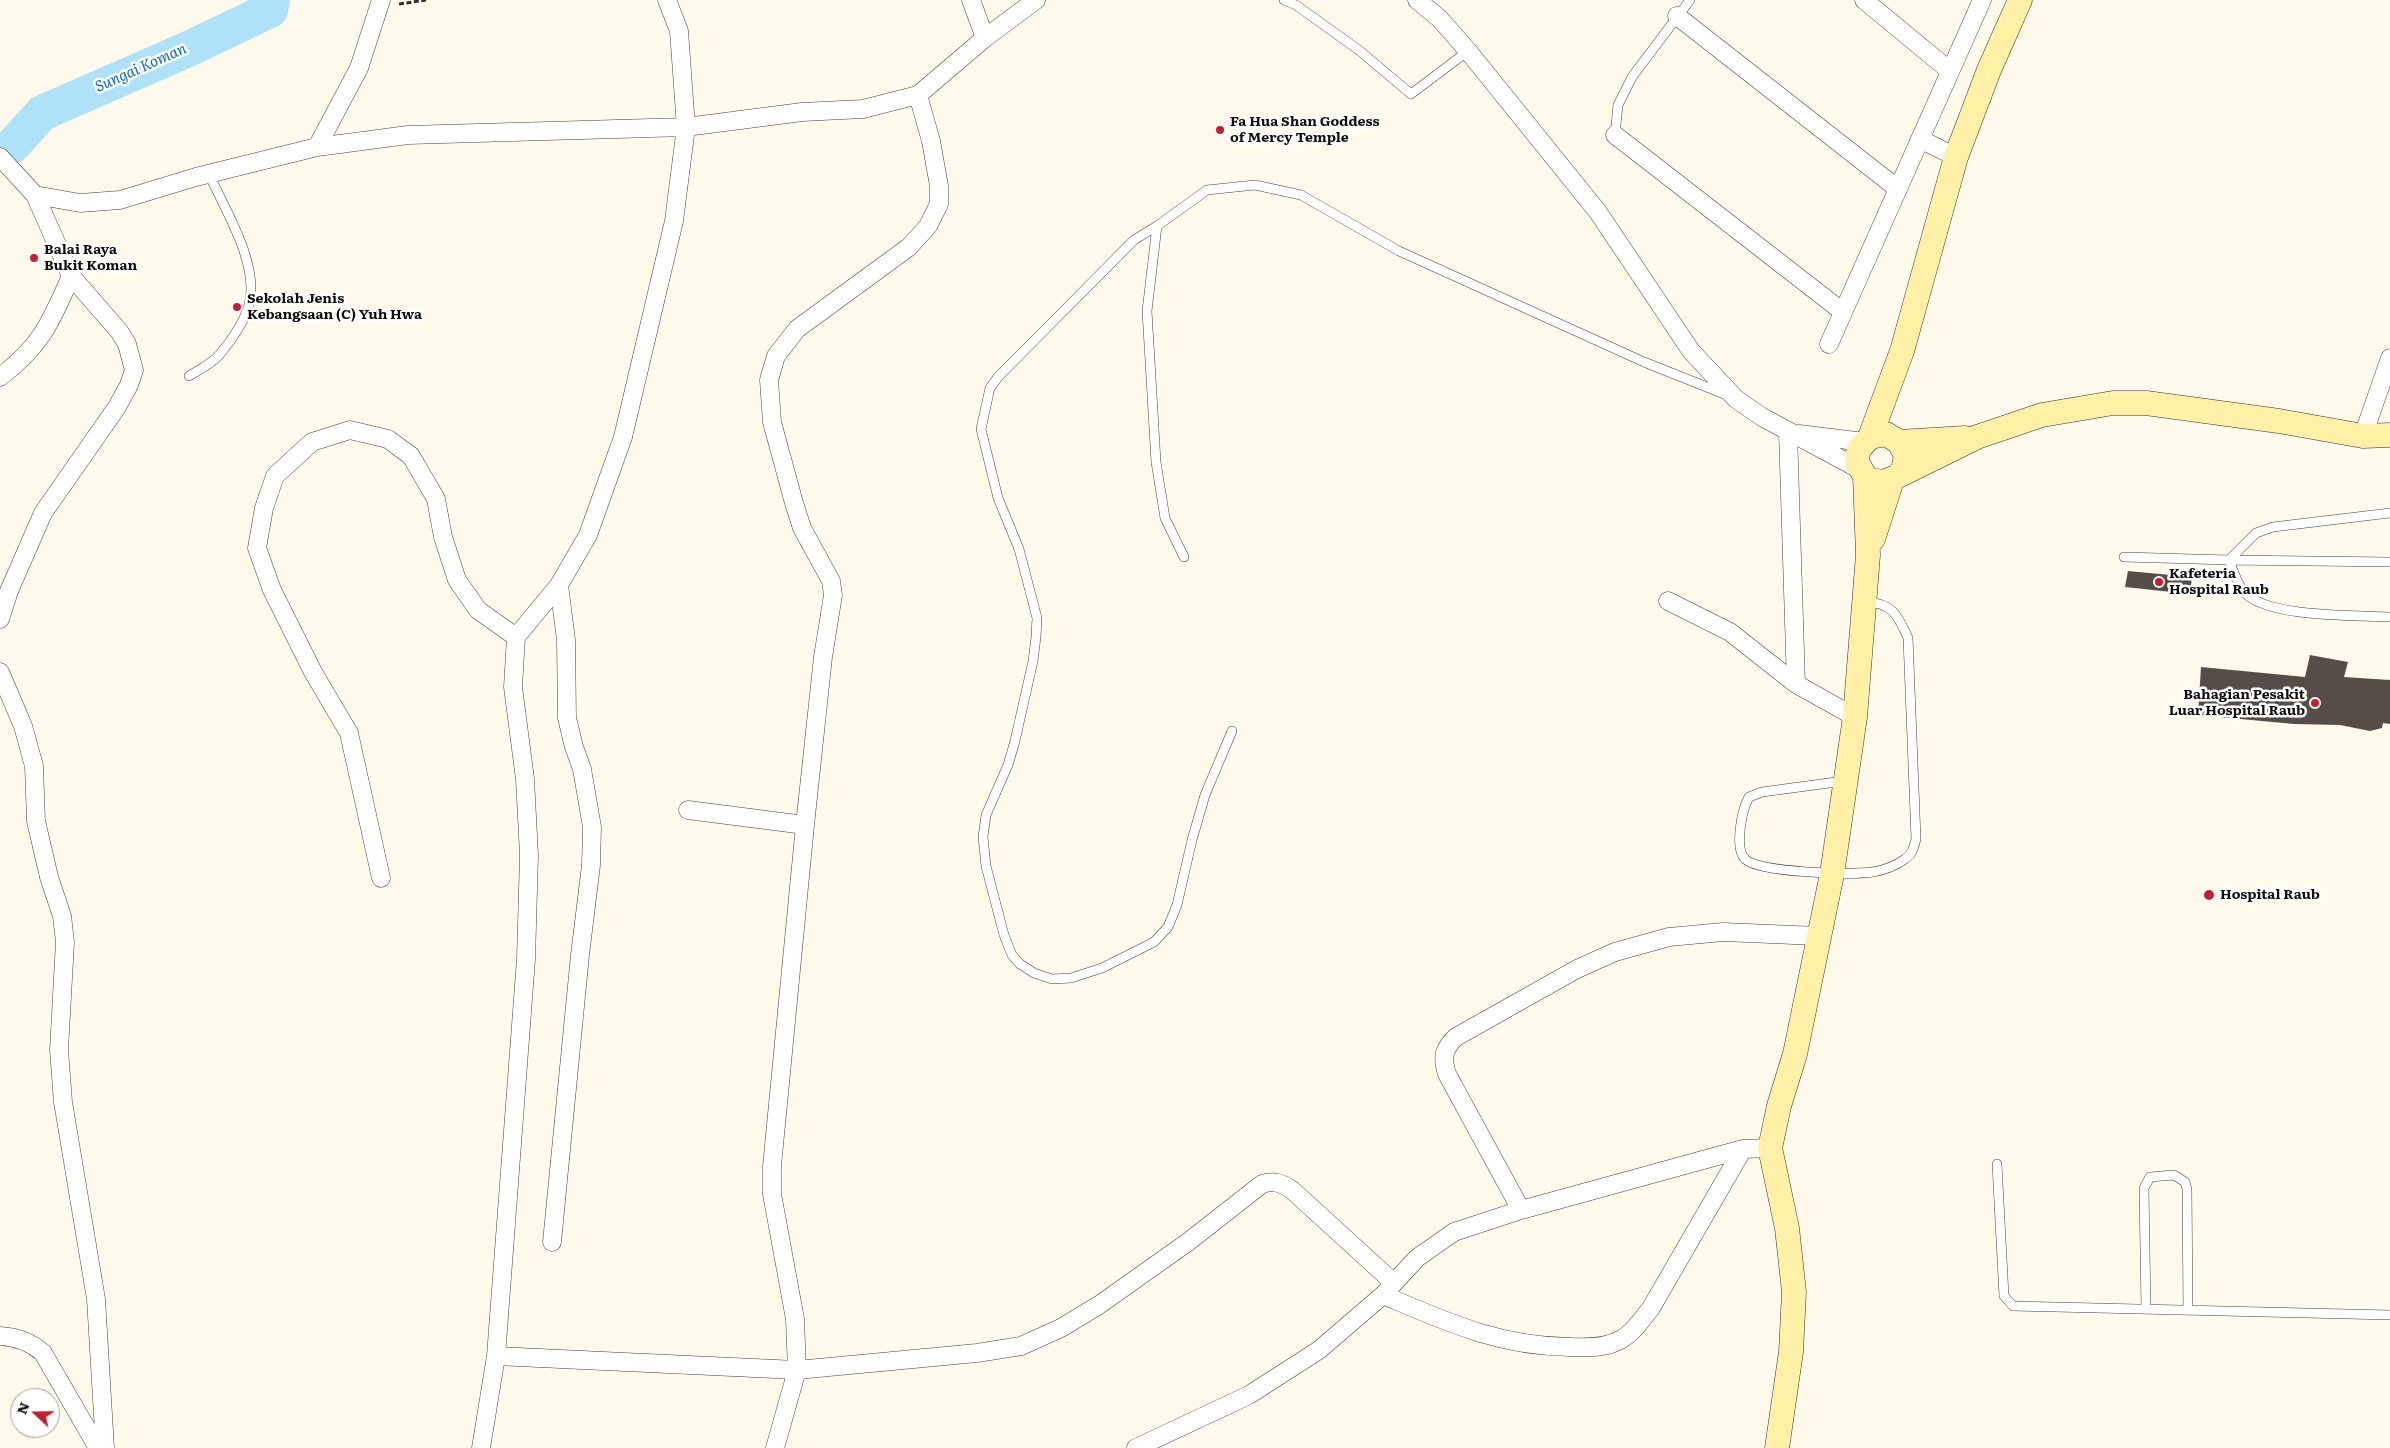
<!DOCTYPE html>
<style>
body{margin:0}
#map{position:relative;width:2390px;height:1448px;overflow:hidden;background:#fffaec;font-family:Literata,serif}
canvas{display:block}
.north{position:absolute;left:10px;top:1388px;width:50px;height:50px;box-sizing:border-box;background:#fff;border:1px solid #9e9e9e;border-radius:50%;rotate:291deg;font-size:14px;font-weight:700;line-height:20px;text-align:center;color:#0d0d0d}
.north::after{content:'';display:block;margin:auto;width:18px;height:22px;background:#c12031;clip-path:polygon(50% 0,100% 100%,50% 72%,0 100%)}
</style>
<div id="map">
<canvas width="2390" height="1448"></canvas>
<div class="north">N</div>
</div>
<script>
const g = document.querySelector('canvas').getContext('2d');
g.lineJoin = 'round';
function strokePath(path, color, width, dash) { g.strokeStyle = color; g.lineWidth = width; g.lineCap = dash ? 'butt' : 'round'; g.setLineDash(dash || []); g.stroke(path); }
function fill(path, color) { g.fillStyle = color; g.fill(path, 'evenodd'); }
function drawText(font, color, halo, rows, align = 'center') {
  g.font = font + ' Literata,serif'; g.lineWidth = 5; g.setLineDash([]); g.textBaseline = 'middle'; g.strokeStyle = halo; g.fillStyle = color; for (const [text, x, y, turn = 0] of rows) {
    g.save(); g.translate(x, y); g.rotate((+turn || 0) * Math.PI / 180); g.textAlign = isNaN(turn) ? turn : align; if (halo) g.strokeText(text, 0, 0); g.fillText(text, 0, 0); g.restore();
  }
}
strokePath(new Path2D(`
 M13 145 42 113 186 50 270 10 272 0`), '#afe1f8', 36);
fill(new Path2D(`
 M2128 571 2192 577 2190 594 2125 587Z
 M2310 655 2348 662 2344 677 2390 680V724L2383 723 2382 728 2370 731 2340 725 2294 724 2198 715 2201 667 2305 677Z`), '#564d49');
const lane = new Path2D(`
 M1284 0 1296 5 1360 51 1411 94 1468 51
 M1615 135 1618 105 1632 77 1690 0
 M1157 226 1134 240 998 377 990 388 981 429 998 498 1019 549 1037 618 1036 637 1033 661 1015 741 1008 765 986 815 983 837 986 866 1004 935 1012 955 1020 964 1034 973 1052 979 1071 978 1102 968 1154 942 1168 927 1177 905 1192 840 1205 795 1232 731
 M189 376C199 370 213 363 220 354 232 340 247 318 250 300 257 260 225 210 209 174
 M2390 513 2273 527 2256 533 2229 560C2233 570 2237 584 2244 592 2267 618 2355 615 2390 617
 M1184 557 1165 518 1156 462 1147 311 1157 226 1207 190 1255 185 1301 195 1399 251 1644 362 1727 395
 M2124 557 2229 560 2390 562
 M1844 781 1762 792 1749 797C1742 809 1734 848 1745 859 1760 873 1852 875 1873 872 1884 870 1897 865 1905 859 1912 855 1914 847 1916 839L1908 638C1898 616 1893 603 1866 602
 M1997 1164 2004 1296 2013 1306 2390 1315
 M2146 1309 2144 1188 2150 1177 2174 1175 2185 1182 2187 1189 2188 1310`);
const street = new Path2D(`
 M971 0 985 38
 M1417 0 1440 19 1468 51 1598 212 1691 351 1736 399 1762 417 1861 470
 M1864 0 1950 71
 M1677 16 1898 189
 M1615 135 1843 312
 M1920 139 1956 157
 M317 147 359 68 381 0
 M0 157 35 195 80 203 120 200 196 177 317 147 408 135 686 127 802 112 863 109 918 95 985 38 1036 0
 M1829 344 1982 0
 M0 377C41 346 51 322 71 276
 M1788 432 1796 684
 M1799 434 1864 442
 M2363 436 2390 358
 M1668 601 1730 632 1796 684 1855 717
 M0 619 9 591 43 513 117 407 129 385 134 370 127 344 119 331 71 276 35 195
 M0 672 23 726 34 766 36 821 49 877 62 916 65 942 59 1050 63 1102 96 1299 105 1448
 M688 810 805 825
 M381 878 349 733 313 672 272 590 257 548 264 508 275 476 312 442 350 430 388 439 411 456 436 499 443 537 457 580 478 610 516 637 559 585 588 535 623 437 674 221 686 127 679 31 667 0
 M1521 1210 1447 1074C1442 1058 1443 1049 1456 1037L1577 969 1615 952 1669 937 1723 932 1818 936
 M552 1242 580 955 591 865 592 827 582 769 574 747 567 718 566 640 559 585
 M1383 1295C1447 1322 1498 1346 1570 1347 1587 1348 1607 1348 1622 1339 1634 1332 1642 1319 1651 1308L1743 1149
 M0 1336C17 1337 31 1342 43 1353L98 1448
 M496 1356 797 1370 977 1353 1021 1346 1061 1328 1099 1305 1188 1242 1262 1184C1274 1180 1282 1183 1292 1190L1394 1283
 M481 1448 496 1356 526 959 529 855 525 779 513 687 516 637
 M775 1448 797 1370 795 1319 772 1194V1166L805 825 823 657 833 595 831 581 802 528 794 503 772 422 769 380 776 356 797 329 909 247 928 226 939 204V186L931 141 918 95
 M1136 1448 1249 1395 1319 1350 1383 1295 1417 1258 1454 1232 1521 1210 1743 1149 1770 1148`);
const secondary = new Path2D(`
 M1870 437 1902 351 1956 157 1989 70 2020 0
 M1899 442 1965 438
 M1898 476 1977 437 2042 415 2113 403H2146L2279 421 2363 436 2390 435
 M1873 539 1892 480
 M1777 1448 1791 1352 1794 1292 1787 1228 1770 1148 1779 1106 1795 1054 1832 874 1855 717 1868 555 1865 476 1858 464 1857 457 1859 449 1870 437 1886 434 1899 442 1906 456 1903 470 1898 476 1884 482 1870 480 1865 476`);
strokePath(lane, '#404040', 10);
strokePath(street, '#404040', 19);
strokePath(secondary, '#2f2f2f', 25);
strokePath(new Path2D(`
 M399 4 426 0`), '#2f2f2f', 3, [5, 2.5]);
strokePath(lane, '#fff', 9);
strokePath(street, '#fff', 18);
strokePath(secondary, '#fff0a7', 24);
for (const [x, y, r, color] of [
 [1220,130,5,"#c12031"],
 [34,258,5,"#c12031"],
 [237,307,5,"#c12031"],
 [2159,582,5,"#c12031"],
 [2315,703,5,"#c12031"],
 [2209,895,6,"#c12031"]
]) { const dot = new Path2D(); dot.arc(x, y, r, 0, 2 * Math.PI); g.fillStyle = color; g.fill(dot); strokePath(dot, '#fff', 2); }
drawText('bold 14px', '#0d0d0d', '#fff', [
 ["Fa Hua Shan Goddess",1230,122],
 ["of Mercy Temple",1230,138],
 ["Balai Raya",44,250],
 ["Bukit Koman",44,266],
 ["Sekolah Jenis",247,299],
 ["Kebangsaan (C) Yuh Hwa",247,315],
 ["Kafeteria",2169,574],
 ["Hospital Raub",2169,590],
 ["Bahagian Pesakit",2305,695,"right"],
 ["Luar Hospital Raub",2305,711,"right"],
 ["Hospital Raub",2220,895]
], 'left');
drawText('italic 15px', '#126ca2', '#fff', [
 ["Sungai Koman",141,68,-24]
]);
</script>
